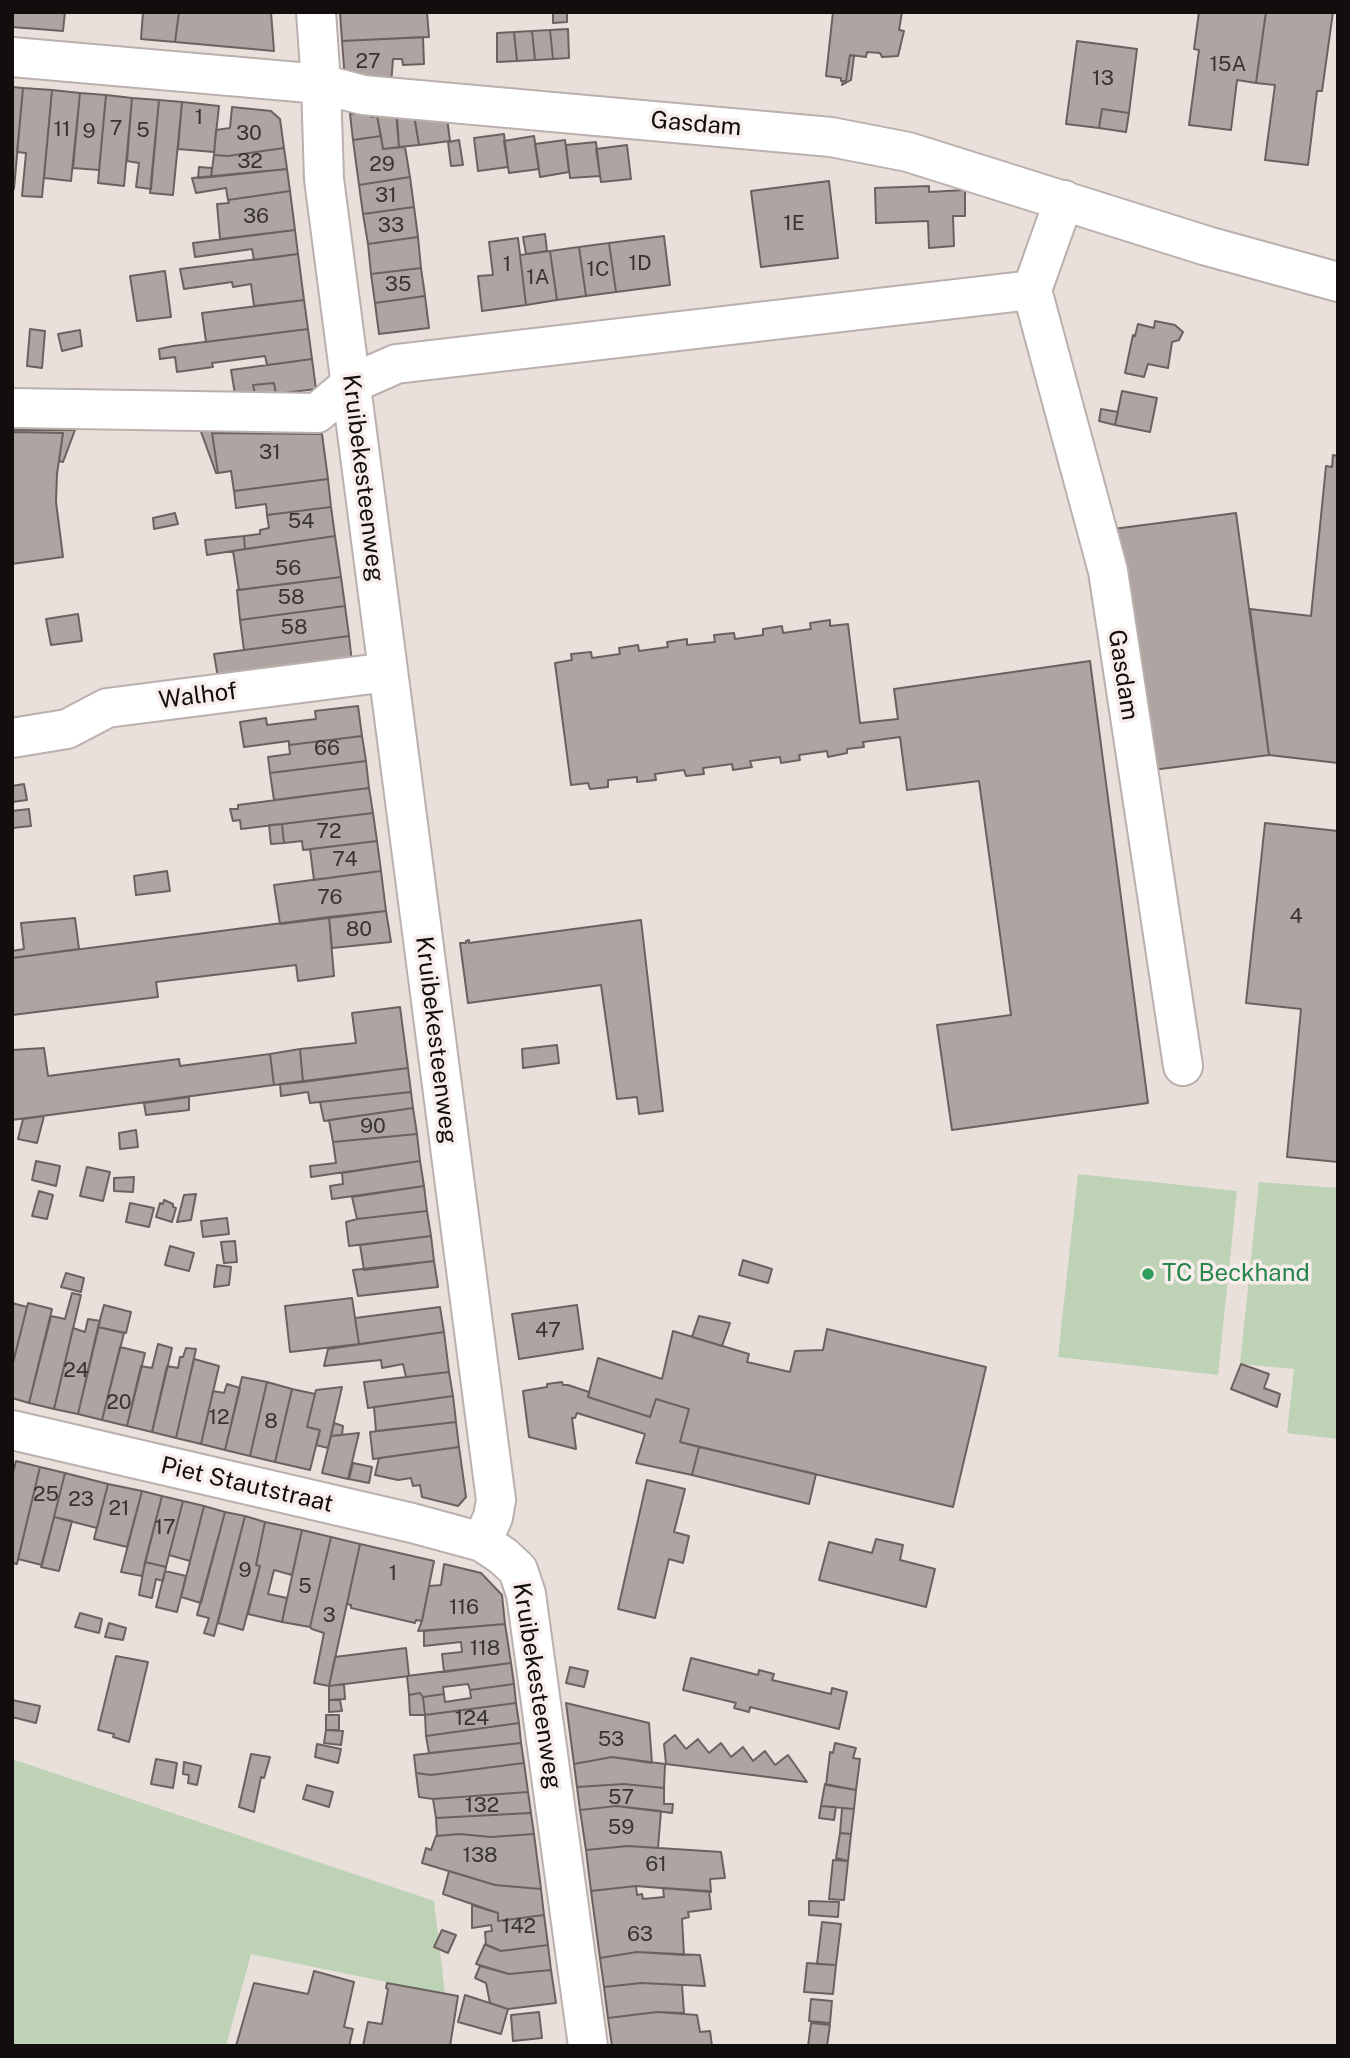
<!DOCTYPE html>
<style>
body{margin:0}
#map{position:relative;width:1350px;height:2058px;overflow:hidden;background:#e9e0dc;font-family:"Public Sans",sans-serif}
canvas{display:block}
.frame{position:absolute;inset:0;border:14px solid #110e0d;pointer-events:none}
</style>
<div id="map">
<canvas width="1350" height="2058"></canvas>
<div class="frame"></div>
</div>
<script>
const g = document.querySelector('canvas').getContext('2d');
g.lineJoin = 'round';
function fill(path, color) { g.fillStyle = color; g.fill(path, 'evenodd'); }
function strokePath(path, color, width, dash) { g.strokeStyle = color; g.lineWidth = width; g.lineCap = dash ? 'butt' : 'round'; g.setLineDash(dash || []); g.stroke(path); }
function drawText(font, color, halo, rows, align = 'center') {
  g.font = font + ' "Public Sans",sans-serif'; g.lineWidth = 7; g.setLineDash([]); g.textBaseline = 'middle'; g.strokeStyle = halo; g.fillStyle = color; for (const [text, x, y, turn = 0] of rows) {
    g.save(); g.translate(x, y); g.rotate((+turn || 0) * Math.PI / 180); g.textAlign = isNaN(turn) ? turn : align; if (halo) g.strokeText(text, 0, 0); g.fillText(text, 0, 0); g.restore();
  }
}
fill(new Path2D(`
 M1078 1174 1237 1191 1218 1375 1058 1357Z
 M1259 1182 1338 1188V1439L1287 1433 1294 1369 1240 1364Z
 M12 1759 434 1901 445 1994 251 1954 226 2046H12Z`), '#bed2b6');
const building = new Path2D(`
 M12 12H65L63 31 12 27Z
 M143 12H179L175 42 141 39Z
 M179 12H271L274 51 175 42Z
 M340 12H427L429 37 342 41Z
 M553 12H567V22L553 23Z
 M833 12H902L899 30 904 31 898 56 882 57 880 53 867 52 866 57 850 55 846 81H841V78L826 76Z
 M1199 12H1266L1256 83 1237 80 1231 130 1189 125 1199 50 1194 49Z
 M1266 12H1333L1322 91H1317L1308 165 1265 160 1275 85 1256 83Z
 M568 29 569 58 553 59 550 30Z
 M550 30 553 59 535 60 532 31Z
 M532 31 535 60 517 61 514 32Z
 M514 32 517 61 497 62V33Z
 M423 37 424 64 403 65 402 59H393L391 84 345 80 342 41Z
 M1077 41 1137 49 1129 113 1102 109 1099 128 1066 124Z
 M850 55 854 56 851 80 842 85 843 81H846Z
 M12 87 23 88 14 189H12Z
 M23 88 52 90 42 197 22 196 26 153 17 152Z
 M52 90 80 93 71 181 44 178Z
 M80 93 106 95 99 170 73 168Z
 M106 95 132 98 124 186 98 183Z
 M132 98 159 100 151 189 136 187 139 163 127 161Z
 M159 100 182 102 173 195 150 193Z
 M182 102 219 106 214 152 178 149Z
 M232 107 271 111 280 119 284 148 228 156 214 155 216 130 230 128Z
 M1102 109 1129 113 1126 132 1099 128Z
 M371 111V117L377 116 381 136 353 140 350 114Z
 M396 113 399 147 383 149 377 116Z
 M414 115 447 118 450 141 419 145Z
 M414 115 419 145 399 147 397 117Z
 M504 134 508 167 478 171 474 138Z
 M381 136 383 149 405 147 410 177 359 185 353 140Z
 M534 136 539 169 509 173 504 141Z
 M459 140 463 165 451 166 448 142Z
 M565 140 569 172 540 177 535 144Z
 M596 142 600 176 570 178 566 145Z
 M627 145 631 179 601 182 596 149Z
 M284 148 287 169 211 177 214 155 228 156Z
 M199 167 212 168 211 177 198 178Z
 M287 169 290 191 228 200 226 188 196 193 192 178Z
 M410 177 414 207 363 214 359 185Z
 M829 181 838 258 761 267 751 191Z
 M929 186V192L965 190V216H953L954 246 929 248 928 221 876 223 875 188Z
 M290 191 295 230 220 239 217 204 229 203 228 200Z
 M414 207 418 237 368 244 363 214Z
 M295 230 298 254 254 260 252 249 195 257 193 243Z
 M545 234 547 251 526 254 523 237Z
 M664 236 670 285 616 292 609 243Z
 M418 237 421 268 371 274 368 244Z
 M518 238 526 305 482 311 478 276 493 275 489 242Z
 M609 243 616 292 586 296 579 247Z
 M579 247 586 296 557 300 550 251Z
 M550 251 557 300 526 305 520 255Z
 M298 254 304 300 254 306 251 284 233 287 232 282 184 289 180 269Z
 M421 268 425 296 375 303 371 274Z
 M165 271 171 317 137 321 130 276Z
 M425 296 429 328 379 334 375 303Z
 M304 300 308 329 206 342 202 313Z
 M1155 321 1175 325 1183 332 1179 340 1172 342 1168 368 1148 364 1144 377 1125 373 1133 335 1135 336 1138 324 1154 328Z
 M30 329 45 331 42 368 27 366Z
 M308 329 312 359 267 365 265 356 212 363 213 367 177 372 175 357 160 359 159 349 173 346Z
 M80 330 82 346 62 351 58 334Z
 M312 359 316 389 276 394 274 383 253 385 255 394H235L231 370Z
 M274 383 276 394H255L253 385Z
 M1122 391 1157 398 1150 432 1115 425Z
 M1101 409 1118 412 1115 425 1099 421Z
 M200 429 268 433H212L218 473H216Z
 M12 430H75L63 462 59 461 63 433 12 432Z
 M12 432 63 433 57 474 56 502 63 557 12 564Z
 M212 433 322 434 328 479 234 491 231 471 218 473Z
 M1333 455 1338 456V763L1269 755 1250 609 1311 616 1326 466 1332 467Z
 M328 479 331 507 267 515 266 504 236 508 234 491Z
 M331 507 335 536 245 549 244 536 260 534V530L269 528 267 515Z
 M175 513 178 524 154 529 153 518Z
 M1236 513 1269 755 1145 771 1113 529Z
 M244 536 245 549 207 555 205 540Z
 M335 536 341 577 239 590 233 551Z
 M341 577 345 606 240 620 237 590Z
 M345 606 349 636 244 650 240 620Z
 M78 614 82 641 51 645 46 619Z
 M830 620V626L848 624 860 723 898 719 894 689 1090 661 1148 1103 952 1130 937 1025 1011 1015 979 781 907 790 900 737 863 742 864 747 847 749V753L828 757 827 751 799 755 800 760 781 763 780 757 750 761 752 767 733 770 732 764 703 768 704 774 686 776 684 770 655 774 656 780 637 782V777L608 780V787L590 789 588 783 571 785 555 663 572 660 571 654 591 652 592 658 620 654 619 648 638 645 639 651 668 647 667 642 687 639V645L715 642 714 635 734 633 735 639 763 635V629L782 626 783 633 811 629 810 623Z
 M349 636 352 662 218 678 214 654Z
 M358 706 362 736 289 745V741L244 747 240 722 266 718 267 725 316 719 315 711Z
 M362 736 366 761 270 773 268 757 290 754 289 745Z
 M366 761 369 788 274 800 270 773Z
 M24 784 27 800 12 802V786Z
 M369 788 373 813 241 829 240 820 233 821 230 809H238V805Z
 M29 809 31 826 12 828V811Z
 M373 813 377 841 303 850 302 841 284 843 282 824Z
 M1265 823 1338 831V1162L1287 1157 1301 1009 1246 1003Z
 M282 824 284 843 271 844 269 825Z
 M377 841 381 871 314 880 310 849Z
 M167 871 170 891 136 895 134 876Z
 M381 871 386 911 280 924 274 885Z
 M386 911 391 942 332 948 329 917Z
 M329 917 334 976 298 981 296 965 156 982 158 997 12 1015V958Z
 M75 918 79 949 12 958V951L24 949 21 923Z
 M641 920 663 1111 639 1114 637 1097 617 1099 601 985 468 1003 460 943H466V941L469 940V943Z
 M400 1007 408 1068 303 1082 300 1049 356 1043 352 1013Z
 M557 1045 559 1063 523 1068 522 1049Z
 M44 1048 48 1076 179 1059 180 1066 270 1054 274 1085 12 1120V1050Z
 M300 1049 303 1082 274 1085 270 1054Z
 M408 1068 411 1092 310 1103 308 1092 281 1096 280 1084Z
 M411 1092 413 1108 324 1121 320 1102Z
 M189 1097V1110L146 1115 144 1103Z
 M413 1108 417 1134 333 1142 329 1120Z
 M44 1116 37 1143 18 1139 23 1119Z
 M136 1130 138 1147 120 1149 119 1133Z
 M417 1134 420 1161 311 1177 310 1166 336 1163 333 1142Z
 M36 1161 60 1166 56 1186 32 1180Z
 M420 1161 424 1186 332 1199 330 1186 343 1184 342 1173Z
 M87 1167 110 1172 103 1201 80 1196Z
 M134 1177 133 1192 114 1191V1178Z
 M424 1186 427 1211 357 1219 352 1197Z
 M39 1191 53 1195 47 1219 32 1216Z
 M196 1194 191 1220 177 1222 184 1195Z
 M164 1200 173 1204V1207L176 1208 172 1222 156 1217 160 1203 163 1204Z
 M130 1203 154 1208 149 1227 126 1222Z
 M427 1211 431 1236 349 1246 346 1222 357 1219Z
 M227 1218 229 1234 203 1237 201 1221Z
 M431 1236 434 1261 364 1270 360 1245Z
 M235 1241 237 1262 224 1263 221 1242Z
 M170 1246 194 1253 189 1271 165 1265Z
 M743 1260 772 1269 768 1283 739 1275Z
 M434 1261 438 1287 358 1296 353 1270Z
 M217 1265 231 1267 229 1285 214 1287Z
 M66 1273 84 1278 81 1292 61 1287Z
 M72 1293 81 1295 54 1409 29 1403 51 1316 65 1319Z
 M352 1298 359 1344 290 1352 285 1306Z
 M12 1303 27 1307 12 1367Z
 M28 1303 52 1309 29 1403 12 1398V1367Z
 M104 1305 131 1312 126 1333 98 1327Z
 M577 1305 583 1349 519 1359 512 1314Z
 M440 1307 444 1332 359 1344 355 1318Z
 M699 1316 730 1323 722 1346 692 1337Z
 M88 1319 100 1321 78 1414 54 1409 73 1328 85 1332Z
 M98 1327 124 1333 102 1420 78 1414Z
 M827 1329 986 1367 953 1507 680 1442 689 1409 656 1399 650 1417 588 1397 598 1358 662 1379 673 1331 749 1354 747 1362 790 1372 795 1351 823 1350Z
 M444 1332 449 1372 406 1377 403 1364 382 1368 381 1360 324 1366 328 1349Z
 M158 1344 172 1348 152 1432 127 1426 141 1366 152 1368Z
 M120 1347 145 1353 127 1426 102 1420Z
 M186 1348 196 1349 176 1438 152 1432 167 1366 178 1368 180 1357H183Z
 M194 1359 219 1366 201 1444 176 1438Z
 M1241 1364 1269 1374 1264 1388 1280 1394 1277 1407 1231 1389Z
 M449 1372 453 1396 368 1408 364 1382Z
 M242 1377 267 1382 250 1456 225 1450Z
 M267 1382 292 1389 275 1462 250 1456Z
 M562 1382 563 1385H568L589 1392 588 1397 650 1417 656 1399 689 1409 680 1442 699 1447 692 1475 636 1463 645 1434 577 1413 575 1418H572L576 1449 529 1437 523 1391 547 1387V1384Z
 M227 1384 240 1388 225 1450 201 1444 213 1391 224 1393Z
 M342 1387 328 1448 316 1445 320 1430 307 1427 316 1390Z
 M292 1389 315 1394 307 1427 320 1430 310 1470 275 1462Z
 M453 1396 456 1422 376 1431 374 1407Z
 M456 1422 459 1447 373 1459 370 1432Z
 M334 1423 343 1426 342 1435 331 1436Z
 M359 1433 348 1479 322 1473 331 1436Z
 M459 1447 466 1497 458 1506 422 1497 420 1485 413 1486 411 1478 398 1480 375 1475 379 1458Z
 M699 1447 816 1474 809 1504 692 1475Z
 M16 1461 40 1467 17 1564 12 1563V1476Z
 M353 1463 372 1467 369 1483 349 1479Z
 M40 1467 65 1473 42 1565 18 1559Z
 M65 1473 108 1484 97 1528 54 1517Z
 M647 1480 685 1489 674 1532 689 1536 683 1563 669 1559 655 1618 618 1609Z
 M108 1484 142 1491 127 1547 94 1539Z
 M142 1491 162 1496 142 1576 121 1572Z
 M162 1496 183 1501 166 1567 145 1562Z
 M183 1501 204 1506 190 1561 169 1555Z
 M204 1506 225 1512 201 1603 181 1597Z
 M225 1512 245 1516 214 1636 204 1633 209 1618 197 1615Z
 M245 1516 265 1522 256 1565 260 1566 243 1630 218 1623Z
 M54 1517 72 1521 59 1571 41 1567Z
 M265 1522 302 1530 292 1575 274 1570 268 1594 287 1598 282 1622 248 1614 260 1566 256 1565Z
 M302 1530 331 1537 310 1627 282 1622Z
 M331 1537 360 1544 329 1686 314 1683 324 1633 312 1629 310 1627Z
 M876 1539 903 1545 900 1560 935 1569 926 1607 819 1580 829 1542 872 1553Z
 M360 1544 434 1561 422 1621 416 1620 415 1623 351 1608V1605L347 1604Z
 M145 1562 166 1567 163 1581 156 1579 152 1598 139 1595Z
 M444 1564 481 1573 502 1595 505 1624 418 1631 422 1621 429 1586 441 1585Z
 M165 1571 186 1576 177 1612 156 1607Z
 M80 1613 102 1619 99 1633 75 1627Z
 M109 1623 126 1628 123 1640 105 1637Z
 M505 1624 511 1663 444 1672 442 1654 462 1652 461 1642 424 1646V1631Z
 M406 1648 409 1676 329 1686 335 1657Z
 M116 1656 148 1662 129 1742 113 1737 114 1734 98 1730Z
 M691 1658 758 1675 759 1670 774 1674 772 1680 831 1694 832 1688 847 1692 839 1729 750 1707 749 1712 734 1708 736 1703 683 1690Z
 M511 1663 514 1684 470 1690 468 1684 443 1687 444 1694 423 1697 420 1693 409 1695 407 1676Z
 M570 1667 588 1671 584 1687 566 1683Z
 M344 1684 345 1699 329 1700V1686Z
 M514 1684 516 1703 425 1715 423 1697 444 1694 445 1702 471 1698 470 1690Z
 M420 1693 423 1697 425 1715H410L409 1695Z
 M12 1700 40 1706 36 1723 12 1717Z
 M329 1700H340L342 1711 329 1712Z
 M516 1703 519 1723 426 1736 425 1715Z
 M566 1703 649 1723 652 1763 612 1757 574 1764Z
 M326 1715H339V1730H326Z
 M519 1723 521 1743 429 1753 426 1736Z
 M326 1730 343 1731 341 1745 324 1743Z
 M675 1735 686 1749 698 1739 709 1753 721 1743 731 1757 743 1747 753 1761 765 1751 775 1765 788 1755 807 1782 666 1764 664 1744Z
 M521 1743 524 1763 431 1775 416 1773 414 1755Z
 M835 1743 856 1748 853 1758 860 1759 856 1790 826 1785 830 1752 833 1753Z
 M317 1744 341 1749 338 1763 315 1757Z
 M251 1754 270 1757 264 1778 261 1777 254 1812 239 1807Z
 M612 1757 665 1764 664 1788 624 1784 577 1787 574 1764Z
 M156 1759 177 1763 173 1788 151 1784Z
 M184 1762 201 1766 197 1785 188 1783 189 1775 183 1774Z
 M524 1763 528 1792 433 1799 419 1797 416 1773 431 1775Z
 M624 1784 664 1788V1804H673L672 1813 616 1806 580 1810 577 1787Z
 M825 1784 856 1790 854 1809 821 1806Z
 M307 1785 333 1792 329 1807 303 1799Z
 M528 1792 531 1813 436 1818 433 1799Z
 M616 1806 661 1811 658 1848 628 1846 586 1850 580 1810Z
 M821 1806 836 1807 834 1820 819 1818Z
 M842 1808 854 1809 851 1834 840 1833Z
 M529 1813H531L534 1834 491 1837 460 1834 437 1836 436 1818Z
 M840 1833 851 1834 848 1861 836 1858Z
 M460 1834 491 1837 534 1834 541 1889 495 1885 422 1863 426 1848 431 1850 436 1836Z
 M628 1846 721 1852 725 1878 710 1879 711 1892 636 1886 591 1891 586 1850Z
 M833 1860 848 1861 844 1900 829 1899Z
 M449 1871 495 1885 541 1889 544 1915 498 1921V1913L443 1894Z
 M636 1886 637 1895 642 1894 643 1899 664 1897 663 1888 709 1891 711 1909 688 1912 689 1917 682 1919 684 1955 637 1952 600 1958 591 1891Z
 M809 1901 839 1902 838 1917 809 1915Z
 M472 1905 498 1913V1921L544 1915 548 1945 501 1951 486 1945 485 1932 492 1931 491 1925 472 1928Z
 M822 1922 841 1924 836 1965 817 1964Z
 M442 1930 456 1935 448 1953 434 1947Z
 M485 1944 501 1951 548 1945 551 1970 509 1974 476 1964Z
 M637 1952 700 1955 705 1986 641 1983 604 1987 600 1958Z
 M807 1963 836 1965 833 1994 804 1992Z
 M480 1966 509 1974 551 1970 556 2003 508 2009 490 2003 486 1983 475 1978Z
 M314 1971 354 1982 344 2027 353 2029 349 2046H236L254 1983 308 1994Z
 M387 1983 458 1996 450 2046H363L368 2022 382 2024 388 1989 386 1988Z
 M641 1983 682 1985 684 2013 657 2012 608 2018 604 1987Z
 M465 1995 508 2009 501 2034 458 2022Z
 M811 1999 832 2001 830 2023 809 2021Z
 M539 2012 542 2038 513 2041 511 2015Z
 M657 2012 697 2015 700 2032 710 2031 712 2046H612L608 2018Z
 M811 2023 830 2025 827 2046H808Z`);
fill(building, '#aea5a2');
strokePath(building, '#6b6260', 2);
const minor = new Path2D(`
 M316 12 321 84 324 179 496 1500 493 1517 482 1542
 M12 57 321 84 363 95 831 137 908 152 1207 246 1338 282
 M1032 290 1064 200
 M12 408 317 413 351 384 396 364 1032 290 1108 571 1183 1066
 M12 738 67 729 107 708 388 672
 M12 1430 412 1523 482 1542 503 1556 518 1570 526 1594 588 2046`);
strokePath(minor, '#bab0ad', 42);
strokePath(minor, '#fff', 38);
for (const [x, y, r, color] of [
 [1148,1274,7,"#2e9e5b"]
]) { const dot = new Path2D(); dot.arc(x, y, r, 0, 2 * Math.PI); g.fillStyle = color; g.fill(dot); strokePath(dot, '#f7edea', 2.5); }
drawText('21px', '#383432', null, [
 ["27",368,62],
 ["15A",1228,65],
 ["13",1103,79],
 ["1",199,118],
 ["7",116,129],
 ["11",62,130],
 ["5",143,131],
 ["9",89,132],
 ["30",249,134],
 ["32",250,162],
 ["29",382,165],
 ["31",386,196],
 ["36",256,217],
 ["1E",794,224],
 ["33",391,226],
 ["1D",640,264],
 ["1",507,265],
 ["1C",598,270],
 ["1A",538,278],
 ["35",398,285],
 ["31",270,453],
 ["54",301,522],
 ["56",288,569],
 ["58",291,598],
 ["58",294,628],
 ["66",327,749],
 ["72",329,832],
 ["74",345,860],
 ["76",330,898],
 ["4",1296,917],
 ["80",359,930],
 ["90",373,1127],
 ["47",548,1331],
 ["24",76,1371],
 ["20",119,1403],
 ["12",219,1418],
 ["8",271,1422],
 ["25",46,1495],
 ["23",81,1500],
 ["21",119,1509],
 ["17",165,1528],
 ["9",245,1571],
 ["1",393,1574],
 ["5",305,1587],
 ["116",464,1608],
 ["3",329,1616],
 ["118",485,1649],
 ["124",472,1719],
 ["53",611,1740],
 ["57",621,1798],
 ["132",482,1806],
 ["59",621,1828],
 ["138",480,1856],
 ["61",656,1865],
 ["142",519,1927],
 ["63",640,1935]
]);
drawText('24px', '#110e0d', '#f7edea', [
 ["Gasdam",696,124,5],
 ["Kruibekesteenweg",363,478,83],
 ["Gasdam",1123,675,81],
 ["Walhof",198,696,-7],
 ["Kruibekesteenweg",436,1040,83],
 ["Piet Stautstraat",247,1485,13],
 ["Kruibekesteenweg",537,1686,81]
]);
drawText('24px', '#27864d', '#f7edea', [
 ["TC Beckhand",1162,1274]
], 'left');
</script>
